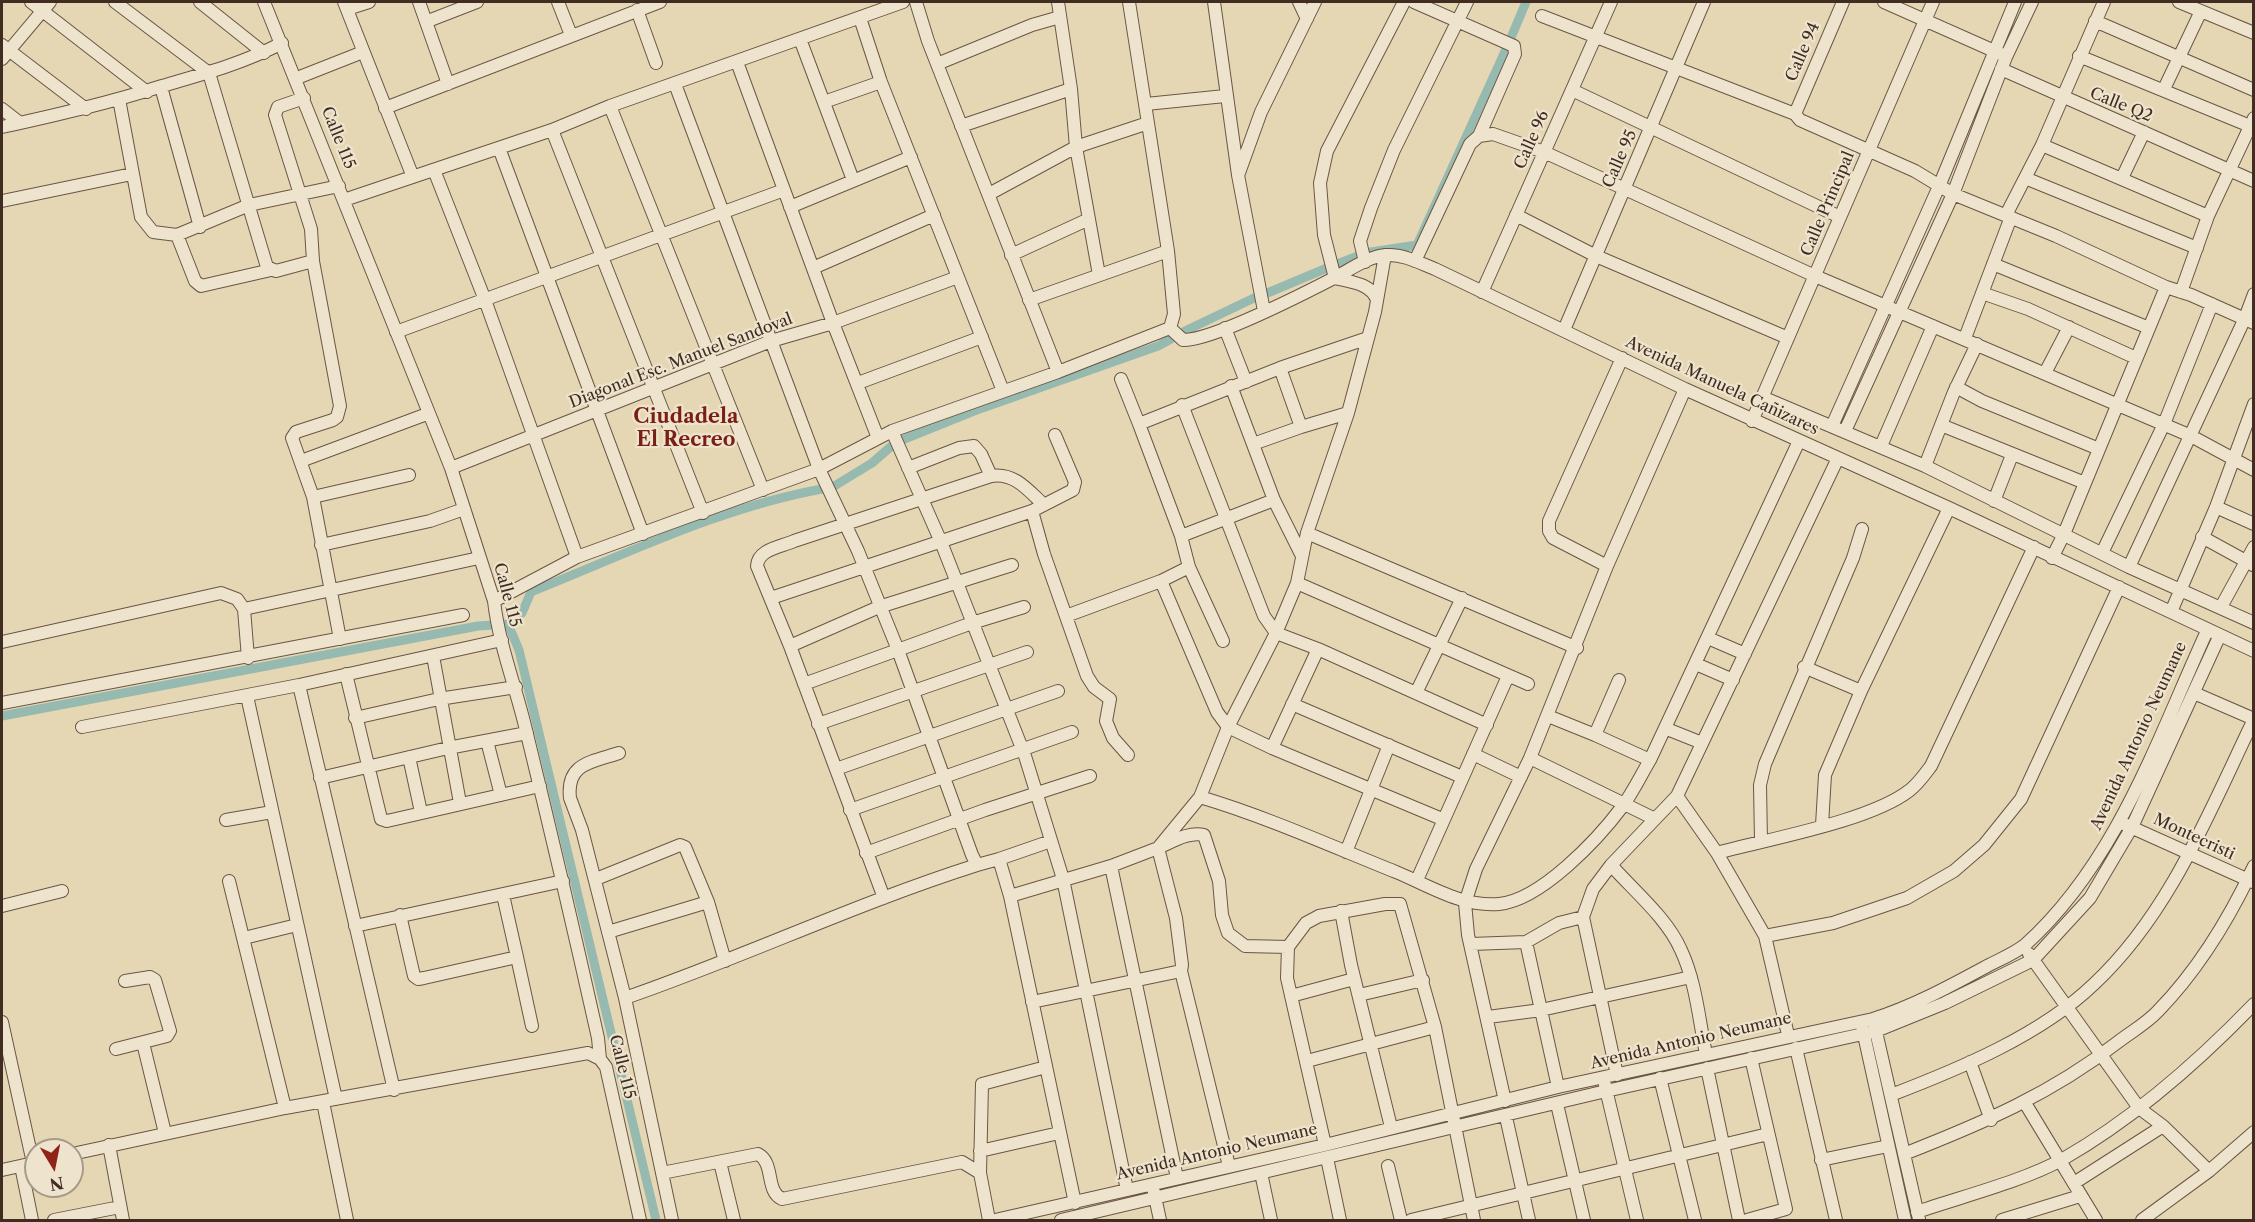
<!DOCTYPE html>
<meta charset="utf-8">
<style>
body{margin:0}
#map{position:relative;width:2255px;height:1222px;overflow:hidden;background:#e5d6b4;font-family:"Libre Caslon Text",serif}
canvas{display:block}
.frame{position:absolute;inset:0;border:3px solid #402c21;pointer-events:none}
.north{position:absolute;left:24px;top:1138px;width:60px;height:60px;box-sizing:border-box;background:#eee4ce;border:2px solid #a89a89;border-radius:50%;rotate:170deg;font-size:16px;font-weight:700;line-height:24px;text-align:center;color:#402c21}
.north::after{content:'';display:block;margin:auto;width:21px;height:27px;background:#8f2418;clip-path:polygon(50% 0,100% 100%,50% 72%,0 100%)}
</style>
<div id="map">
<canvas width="2255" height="1222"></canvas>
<div class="frame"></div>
<div class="north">N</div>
</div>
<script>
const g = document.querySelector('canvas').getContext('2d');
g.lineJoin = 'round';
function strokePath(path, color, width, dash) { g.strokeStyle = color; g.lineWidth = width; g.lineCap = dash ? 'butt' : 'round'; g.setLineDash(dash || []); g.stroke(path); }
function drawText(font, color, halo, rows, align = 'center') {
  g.font = font + ' "Libre Caslon Text",serif'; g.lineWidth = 4.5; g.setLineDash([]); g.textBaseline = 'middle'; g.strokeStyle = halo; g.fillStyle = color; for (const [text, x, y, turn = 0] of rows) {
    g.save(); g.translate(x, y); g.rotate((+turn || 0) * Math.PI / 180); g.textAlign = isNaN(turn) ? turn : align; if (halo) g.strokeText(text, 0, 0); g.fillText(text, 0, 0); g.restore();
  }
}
strokePath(new Path2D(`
 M1510 40 1526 2
 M1371 252 1417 245 1506 49
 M1337 264 1358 256
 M1265 294 1327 268
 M1185 331 1254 298
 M902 440 974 411 1158 346 1171 339
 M831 488 872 463 895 443
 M508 624 522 613 531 592C626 554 722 507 822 489
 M2 716 478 626 508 624 519 650 656 1220`), '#96b9b0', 9);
const minor = new Path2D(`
 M31 2 147 92
 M115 2 209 73 267 267 276 271 313 261
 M200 2 264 53
 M264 2 451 468 494 601C499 645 516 687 526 730 551 832 575 935 598 1038L600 1059 606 1067 640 1220
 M344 2 413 177
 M419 2 448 84
 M558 2 571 35
 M916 2 928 41 1058 372
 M1058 2 1071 89 1076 147 1099 275
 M1129 2 1168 251 1174 314 1170 328 1058 372 892 431 819 469 858 551 898 650 972 855 977 865 999 859 1010 896 1111 866 1158 848 1200 797 1228 727 1276 633 1297 583 1307 533 1348 413 1375 312 1385 255
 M1214 2 1238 175 1264 311
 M1299 2 1307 19
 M1414 2 1514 46 1515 54 1479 136
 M1884 2 2001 54
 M2179 2 2254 33
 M347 9 369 2
 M637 10 656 63
 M1542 16 1795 114 1800 120 1915 171 1953 194 2056 236 2166 287 2191 295 2254 323
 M860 18 881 82 1003 391
 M428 21 477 2
 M2095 21 2254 90
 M800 39 853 180
 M2 45 86 109
 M2079 56 2250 126
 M2 59 50 2
 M737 62 833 323 878 438
 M937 64 1032 25 1060 17
 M2001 69 2254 181
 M297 78 363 52
 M161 87 200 227
 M2164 89 2201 11
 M1572 90 1840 217
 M304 98 278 107 275 115 311 229 313 261 340 406 337 417 333 420 296 432 292 438 313 497 340 639
 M119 99 141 217 153 232 177 235 249 205 339 186
 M824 102 881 82
 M1146 104 1225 96
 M610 106 763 490
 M385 108 660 2
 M2 109 20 123
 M1795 114 1843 2
 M961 126 1071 89
 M2 127C56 115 109 103 162 86 203 74 244 63 282 43
 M552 130 703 513
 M2042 145 2208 216
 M499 148 643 534
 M434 170 485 300 577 557
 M1239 173 1261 112 1315 2
 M2025 178 2197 248
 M2122 178 2144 132
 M989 194 1076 147 1148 123
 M344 200 552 130 610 106 903 2
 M2 201 132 174
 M790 207 911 157
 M1516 215 1596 256 1788 338
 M2006 215 2042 145 2104 2
 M177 235 195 281 201 286 271 270
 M1011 255 1089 219
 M1415 261 1470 144 1479 136 1493 134 1544 152 1815 276 2191 436 2254 470
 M1365 262 1360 241 1371 208 1394 150 1467 2
 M1993 264 2149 328
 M813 268 934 215
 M1482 292 1611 2
 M2181 292 2208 216 2254 118
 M1982 293 2028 309 2136 358
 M1029 300 1168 251
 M1377 300C1371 283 1350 282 1335 278L1324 235 1320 183 1327 151 1404 2
 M1170 328 1183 340C1211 341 1307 292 1336 277 1351 269 1369 256 1387 255 1403 254 1420 263 1435 269L1685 389 1949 508 2254 651
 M1225 328 1246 382
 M1564 330 1704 2
 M396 332 784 190
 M1965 338 2011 217
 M2045 373 2069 327
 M1121 379 1139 424
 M858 383 982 337
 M1231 386 1274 500 1302 556
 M1956 387 1982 401 2099 449
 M1762 397 1925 466 2129 567 2254 623
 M1182 405 1264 616 1276 633 1318 649 1487 725
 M1752 421 1933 2
 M1941 425 2085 483
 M1832 426 1940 184 2015 2
 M1301 427 1348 413
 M892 431 941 542 1025 756 1063 879 1127 1190
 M1845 431 1953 194 2006 57 2032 2
 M1253 444 1301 427 1280 368
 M1881 446 1933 326
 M301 461 427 414
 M1925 466 1954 392 1977 344
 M451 468 771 341 833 323 958 277
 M908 468 959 448 974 446 981 454 991 476
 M313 497 409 475
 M1994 501 2012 455
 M2216 507 2254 524
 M1032 511 1044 554 1087 676 1094 687 1110 699 1106 721 1113 738 1128 755
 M1307 533 1577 648
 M1181 536 1274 500
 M2202 537 2253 565
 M321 545 430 521 464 509
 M2102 553 2164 424 2212 304
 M2052 558 2064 534 2166 287
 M1607 566 1553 538 1549 531V521L1622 358
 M2129 567 2245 318 2254 294
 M1161 581 1217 712 1228 727 1272 748 1442 819
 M1297 583 1528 684
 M771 598 1032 511 1073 490 1075 482 1055 435
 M494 601 577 557 819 469 675 84
 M2221 607 2254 547
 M244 609 248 658
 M2171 612 2216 507 2254 404
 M1066 616 1161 581 1189 567
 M1708 638 1745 654
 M1223 641 1189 567 1181 536 1139 424 1280 368 1368 338
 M2 642 221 593 237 599 244 609 479 558
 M790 646 879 607 1012 565
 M433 656 460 803
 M1696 664 1733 680
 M1804 667 1861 691
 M346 674 381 819 387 821 540 786
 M804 684 972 623 1024 607
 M299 685 394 1090
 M1416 693 1462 598
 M2194 693 2254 719
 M247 696 336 1099
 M2 703 463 615
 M1292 704 1462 777
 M1548 716 1595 735 1619 680
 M355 718 439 699 516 687
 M818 724 1027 652
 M82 727 299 685 502 640
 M1667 729 1702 743
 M1595 735 1650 760
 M487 741 501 795
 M1272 748 1318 649
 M619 753C592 762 566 763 570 798L582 830 625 998 672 1220
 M1473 754 1521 777
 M409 757 421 812
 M1530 758 1655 819
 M836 769 1058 691
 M320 778 448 748 527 733
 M1677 796 1717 853 1765 936 1788 1035
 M1200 797C1267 817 1331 846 1396 872 1430 886 1461 907 1499 904 1541 900 1598 839 1622 807 1633 792 1641 775 1650 760L1799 441
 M850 810 1072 732
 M226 820 272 812
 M2124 824 2253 882
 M1822 825 1825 775 1861 691 1949 508
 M1761 841 1760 785 1765 764 1853 558 1862 529
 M1346 852 1389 745
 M866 853 985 810 1090 776
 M1717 853C1768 839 1871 821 1910 790 1918 784 1925 774 1931 766L2034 547
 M999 859 1051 841
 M1611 865 1593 889 1583 917 1617 1075
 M1111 866 1177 1178
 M596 879 680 845 685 847 708 902 725 961
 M1417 880 1508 676
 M229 881 285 1108
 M1010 896 1075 1203
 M884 898 790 646 757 566C758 549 781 547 794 541L991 476C1014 472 1028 490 1044 505
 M2 906 62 891
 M1341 911 1351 965 1391 1127
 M400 915 414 976 418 979 424 978 517 957 503 895
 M355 926 563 881
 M608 932 708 902
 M1765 936 1833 923 1907 898 1954 871 1984 845 2021 799 2119 587
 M244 938 297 925
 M1526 942 1558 1087
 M1471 944 1526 942 1559 923 1583 917
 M2029 954 2139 1108 2163 1126 2209 1171
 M517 957 532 1026
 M1359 995 1423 980
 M1291 996 1354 979
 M625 998C744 957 857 903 977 865
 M1032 1002 1181 971
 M1488 1017 1541 1010 1691 977
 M2 1022 33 1163
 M1874 1023 1919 1219
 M1862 1026 1905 1220
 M143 1043 165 1133
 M1796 1048 1836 1220
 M116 1049 167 1036 170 1031 155 980 150 977 125 981
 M1706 1054C1699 1020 1696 982 1681 950 1667 918 1634 891 1611 865L1677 796 1838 458
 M1307 1061 1435 1027
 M1970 1062 1991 1120
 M1707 1068 1739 1220
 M1660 1078 1695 1220
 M1605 1085 1637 1220
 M1891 1095C1959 1069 2041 1035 2094 984 2170 913 2209 812 2254 719
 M1505 1101 1468 935 1465 903 1476 869 1530 758 1607 566 1685 389
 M323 1102 347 1220
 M2025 1103 2096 1220
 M1557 1104 1584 1220
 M1506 1117 1529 1220
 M109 1145 123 1220
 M1325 1145 1287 978 1288 947 1306 923 1319 916 1385 904H1400L1435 1027 1474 1220
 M980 1151 1059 1133
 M72 1154 285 1108 588 1053 600 1059
 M1904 1154C1983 1123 2051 1094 2118 1042 2131 1032 2147 1023 2158 1011 2197 971 2230 917 2254 866
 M1327 1158 1340 1220
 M1821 1160 1888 1146
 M720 1162 734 1220
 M21 1166 32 1220
 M1229 1166 1181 971 1182 965 1176 918 1158 848C1172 842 1189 831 1204 835L1219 881 1222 915 1228 933 1245 946 1288 947
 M1388 1166 1401 1220
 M2 1170 29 1164
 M662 1173 758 1154C775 1163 765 1191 782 1199L962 1162 980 1173 989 1220
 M980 1173 982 1084 1046 1067
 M1261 1173 1271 1220
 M2074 1183 2163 1126
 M1154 1192 1160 1220
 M1917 1212C1960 1197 2024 1181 2063 1159 2133 1119 2197 1063 2254 1004
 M54 1220 120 1207
 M995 1220 1325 1145 1558 1087 1873 1019C1914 1006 1952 985 1989 965 2001 959 2015 953 2025 945 2117 862 2157 740 2207 631
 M1061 1220 1606 1091 1876 1031 1945 1003 2033 960 2090 898 2132 827 2219 637
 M1411 1220 1768 1134
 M1747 1220 1786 1209 1751 1058
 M2002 1220 2080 1196
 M2142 1220 2209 1171 2254 1132`);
strokePath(minor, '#695646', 14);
strokePath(minor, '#eee4ce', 12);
drawText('16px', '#402c21', '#eee4ce', [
 ["Calle 94",1803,52,-67],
 ["Calle Q2",2121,105,22],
 ["Calle 115",338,138,68],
 ["Calle 96",1532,140,-66],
 ["Calle 95",1620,159,-66],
 ["Calle Principal",1828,204,-67],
 ["Diagonal Esc. Manuel Sandoval",681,361,-21],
 ["Avenida Manuela Cañizares",1722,386,25],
 ["Calle 115",507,595,75],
 ["Avenida Antonio Neumane",2139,736,-65],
 ["Montecristi",2194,837,25],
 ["Avenida Antonio Neumane",1691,1041,-13],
 ["Calle 115",622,1067,76],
 ["Avenida Antonio Neumane",1217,1152,-13]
]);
drawText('bold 20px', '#7a1f14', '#eee4ce', [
 ["Ciudadela",686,417],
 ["El Recreo",686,440]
]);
</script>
